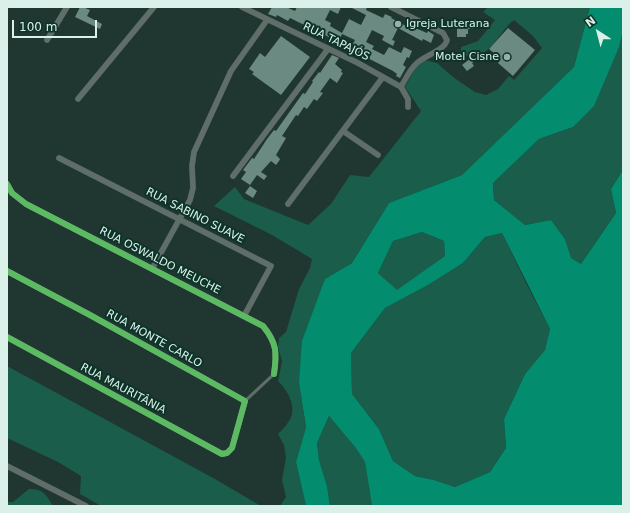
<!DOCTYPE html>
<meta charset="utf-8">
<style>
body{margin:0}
#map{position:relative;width:630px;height:513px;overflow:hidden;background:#203630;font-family:"DejaVu Sans",sans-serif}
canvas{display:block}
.frame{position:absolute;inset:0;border:8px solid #dbf0e8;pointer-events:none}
.north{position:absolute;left:578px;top:12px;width:40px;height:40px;-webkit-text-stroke:3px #0d3429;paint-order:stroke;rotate:324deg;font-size:11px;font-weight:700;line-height:16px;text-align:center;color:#dbf0e8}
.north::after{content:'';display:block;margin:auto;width:14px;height:18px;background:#dbf0e8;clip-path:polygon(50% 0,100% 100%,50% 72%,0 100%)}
.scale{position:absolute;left:12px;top:20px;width:85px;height:18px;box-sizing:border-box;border:2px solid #dbf0e8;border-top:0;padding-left:5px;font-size:12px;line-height:14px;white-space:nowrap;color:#dbf0e8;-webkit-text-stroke:3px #0d3429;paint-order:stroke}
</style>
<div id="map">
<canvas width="630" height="513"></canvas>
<div class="frame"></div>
<div class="north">N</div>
<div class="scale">100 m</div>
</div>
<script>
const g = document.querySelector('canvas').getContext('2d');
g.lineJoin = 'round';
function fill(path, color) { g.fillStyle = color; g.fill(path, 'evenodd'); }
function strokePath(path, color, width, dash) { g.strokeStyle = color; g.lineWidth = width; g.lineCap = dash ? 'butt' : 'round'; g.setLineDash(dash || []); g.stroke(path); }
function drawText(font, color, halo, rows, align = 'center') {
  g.font = font + ' "DejaVu Sans",sans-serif'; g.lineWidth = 4; g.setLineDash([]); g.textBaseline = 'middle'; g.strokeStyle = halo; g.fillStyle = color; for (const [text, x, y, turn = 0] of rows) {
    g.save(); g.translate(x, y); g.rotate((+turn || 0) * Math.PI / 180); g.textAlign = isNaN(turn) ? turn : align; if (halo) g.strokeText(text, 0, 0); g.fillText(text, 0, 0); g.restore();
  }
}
fill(new Path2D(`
 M488 7H590L574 67 462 175 389 203 352 263 325 279 299 383 306 427 296 462 306 506H280L286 497 282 480 286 458 284 445 278 434C282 430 286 426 289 421 298 408 288 391 278 381L282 361 278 347 279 338 286 332 299 289 310 268 312 259 272 235 214 206 235 187 244 199 308 225 331 204 350 175 369 177 421 111 405 87 417 65 425 60 437 63 453 77 475 92 486 95 498 89 509 76 514 80 542 48 533 36 514 20C502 29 492 52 477 56 473 57 466 55 461 55V47L478 41 495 20 483 12Z
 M623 31V170L611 189 616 213 581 264 570 258 565 239 551 220 525 225 494 200 493 183 539 139 573 127 619 47Z
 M422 232 444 241 445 256 397 291 378 273 393 241Z
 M502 233 528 287 550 329 545 350 525 374 504 419 506 448 490 472 455 487 434 480 415 476 393 461 379 429 352 394 351 353 385 308 428 285 463 263 485 237Z
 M7 366 215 479 261 506H101L80 494 81 476 58 462 7 438Z
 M329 416 355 447 365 462 372 506H330L327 486 319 460 317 443Z
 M29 489C43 489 46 494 53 506H7V502H13Z`), '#195d4a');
fill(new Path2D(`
 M590 7H623V31L619 47 594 106 573 127 539 139 493 183 494 200 525 225 551 220 565 239 571 258 581 264 616 213 611 189 623 170V506H372L365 462 355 447 329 416 317 443 319 460 327 486 330 506H306L296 462 306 427 299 383 302 341 325 279 352 263 389 203 462 175 574 67ZM422 232 444 241 445 256 397 290 378 273 393 241ZM502 233 550 329 545 350 525 374 504 419 506 448 490 472 455 487 434 480 415 476 393 461 379 429 352 394 351 353 385 308 428 285 463 263 485 237Z`), '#038c6e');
fill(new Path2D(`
 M80 7H83L90 10 87 16 102 24 100 29 75 17Z
 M272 7H286L295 11 297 7H341L338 14 330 10 325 20 331 23 330 26 342 33 349 19 361 25 366 15 350 7H367L366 10 383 18 385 14 392 17 391 18 406 26V24L427 33 428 31 434 35 431 43 423 39 422 41 398 28 392 40 395 41 393 46 382 40 384 36 372 30 366 42 374 46 372 49 384 55 389 47 401 53 404 47 412 51 409 58 407 57 403 65 406 67 400 78 396 76 397 74 393 71 350 49 355 40 342 34 339 42 290 18 288 21 277 15 276 17 268 14Z
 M465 25H477V29H468V34H466V37H457V27H465Z
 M508 28 535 50 513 76 498 63 501 59 489 49Z
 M281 36 310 57 281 95 252 74 254 72 249 69 260 53 265 57Z
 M332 55 339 58 335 64 342 70 341 72 343 73 337 83 330 78 320 92 323 93 317 101 314 99 307 109 304 107 298 116 296 115 282 136 286 138 276 155 280 159 279 161 276 165 271 161 261 172 267 176 264 180 257 175 250 185 241 179 246 172 243 170 252 158 254 159 267 139 274 130 276 131 303 93 305 94 313 82 312 81 319 72 320 73Z
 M471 58 474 62 472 63 474 66 467 71 462 65Z
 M250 186 257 191 253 198 245 193Z`), '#6b8a81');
const lane = new Path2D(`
 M245 401 274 374`);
const street = new Path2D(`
 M242 7 358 63 401 87 408 99V107
 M391 7 443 33 447 40C445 50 426 55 417 63 410 69 406 78 401 87
 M47 40 67 7
 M78 99 154 7
 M343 131 378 155
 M59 158 271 266 244 316
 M233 176 328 49
 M7 184 12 193 26 204 263 326C277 343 277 353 274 374
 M288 204 383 77
 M152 269 190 200 193 188 192 166 194 152 231 71 267 20
 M7 271 90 315 245 401 232 448 227 453 222 454 7 337
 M7 466 86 506`);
strokePath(lane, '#41524d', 3.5);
strokePath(street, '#41524d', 6);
strokePath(lane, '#5f6e69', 2.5);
strokePath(street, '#5f6e69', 5.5);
strokePath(new Path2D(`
 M7 184 12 193 26 204 263 326C277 343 277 353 274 374
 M7 271 90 315 245 401 232 448 227 453 222 454 7 337`), '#5cba63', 6);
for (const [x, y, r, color] of [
 [398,24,4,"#9aafa8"],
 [507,57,4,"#9aafa8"]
]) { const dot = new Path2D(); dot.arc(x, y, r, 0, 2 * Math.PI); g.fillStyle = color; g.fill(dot); strokePath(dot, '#0d3429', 1.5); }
drawText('11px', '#dbf0e8', '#0d3429', [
 ["Igreja Luterana",406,24],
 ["Motel Cisne",499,57,"right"]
], 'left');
drawText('11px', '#dbf0e8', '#0d3429', [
 ["RUA TAPAJÓS",336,42,26],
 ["RUA SABINO SUAVE",195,216,27],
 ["RUA OSWALDO MEUCHE",160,261,27],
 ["RUA MONTE CARLO",154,339,29],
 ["RUA MAURITÂNIA",123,389,28]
]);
</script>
